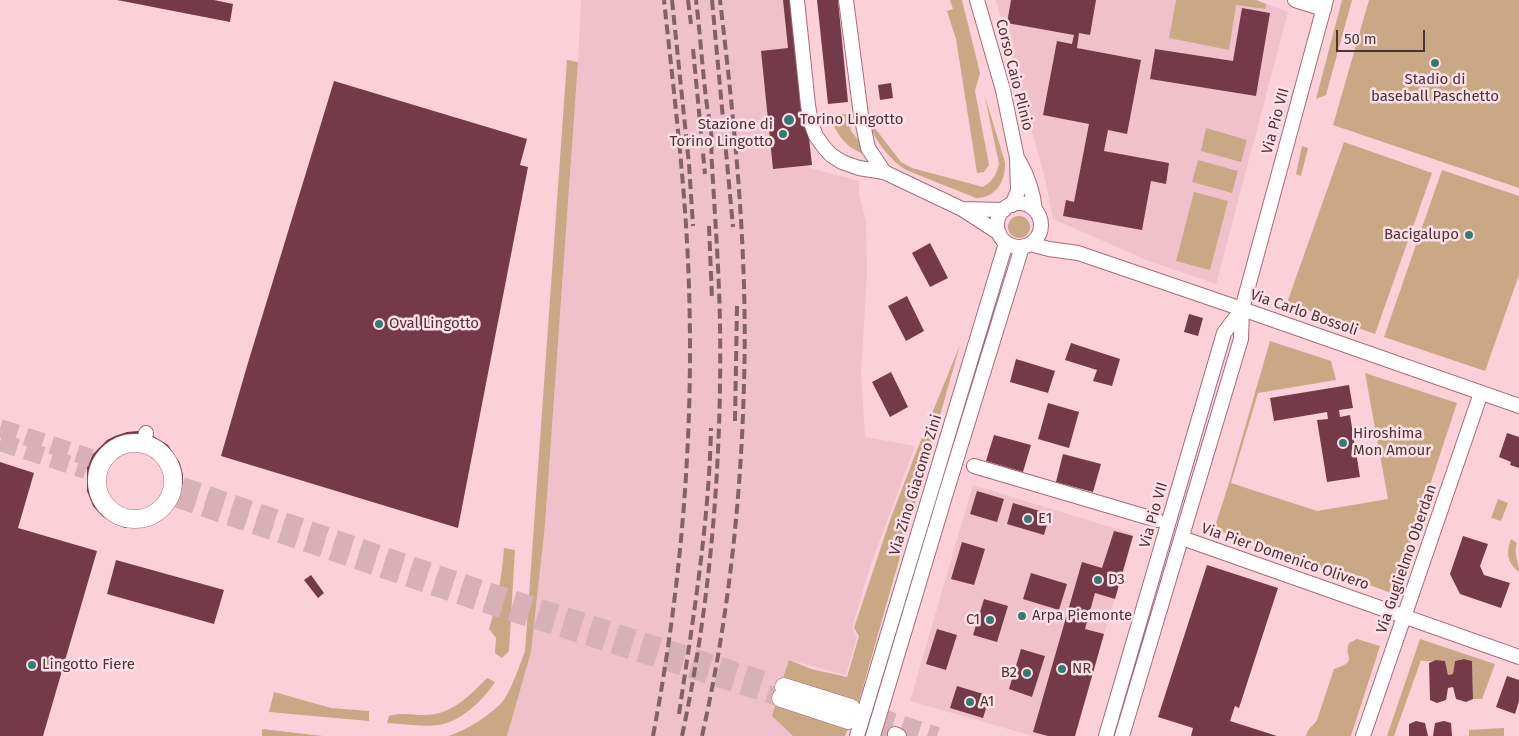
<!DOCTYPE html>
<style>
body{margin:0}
#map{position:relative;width:1519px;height:736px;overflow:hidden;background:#fbd0d8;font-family:"Fira Sans",sans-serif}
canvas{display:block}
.scale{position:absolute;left:1336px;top:30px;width:89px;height:22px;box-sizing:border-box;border:2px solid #4e3238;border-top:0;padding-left:6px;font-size:15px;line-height:18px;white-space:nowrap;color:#4e3238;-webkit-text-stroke:4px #fee1e6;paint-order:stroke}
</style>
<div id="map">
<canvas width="1519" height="736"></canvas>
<div class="scale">50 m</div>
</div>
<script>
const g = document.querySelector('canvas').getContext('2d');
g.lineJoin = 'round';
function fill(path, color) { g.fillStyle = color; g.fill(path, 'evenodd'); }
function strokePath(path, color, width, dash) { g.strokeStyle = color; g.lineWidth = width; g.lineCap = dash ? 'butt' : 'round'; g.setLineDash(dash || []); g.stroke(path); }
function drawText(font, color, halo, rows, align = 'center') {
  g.font = font + ' "Fira Sans",sans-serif'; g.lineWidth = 5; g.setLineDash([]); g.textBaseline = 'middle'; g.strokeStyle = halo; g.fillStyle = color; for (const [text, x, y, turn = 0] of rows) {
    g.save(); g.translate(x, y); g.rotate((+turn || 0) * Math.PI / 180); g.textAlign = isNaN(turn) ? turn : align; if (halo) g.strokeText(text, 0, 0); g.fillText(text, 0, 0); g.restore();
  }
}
fill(new Path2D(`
 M581 0H785L810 168 859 181V195L866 221 867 272 861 374 865 437 915 446 871 564 852 627 857 637 846 675 789 660 772 716 793 736H507L531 652 545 525 578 62Z
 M996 0H1256L1288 12 1216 284 1149 261 1053 219 1045 179Z
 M973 485 1133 534 1075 736H1033L910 701Z`), '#f0c1ca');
fill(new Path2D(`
 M950 0H962L980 73 975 91 989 165 984 172 977 173 956 39 947 11 953 9Z
 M1176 0H1256L1266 4 1265 9 1236 5 1229 50 1169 38Z
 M1342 0H1352L1326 95 1316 99Z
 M1369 0H1519V188L1333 125Z
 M567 60 578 62 545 525 531 652 507 736H448C465 731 491 715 503 701 511 691 520 664 525 651Z
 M985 97 1005 162C1006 181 996 198 976 198L906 170C889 160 877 141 868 124L874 127 901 162 912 168 983 187C993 181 996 175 999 164Z
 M847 114 851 131 867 151 865 154C846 149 836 133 830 116Z
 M1206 128 1247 140 1241 162 1201 151Z
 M1344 142 1432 173 1375 334 1287 303Z
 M1302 146 1308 148 1301 176 1296 174Z
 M1198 160 1238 171 1232 193 1192 182Z
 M1442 170 1519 196V275L1485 371 1384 337Z
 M1194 192 1228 201 1210 270 1176 261Z
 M1008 227a11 11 0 1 1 22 0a11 11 0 1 1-22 0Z
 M1270 341 1331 361 1336 380 1258 393 1231 483 1317 511 1388 499 1365 373 1457 403 1394 594 1214 529 1229 483Z
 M960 345 859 701 783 678 789 660 811 669 847 677 859 636 854 628 890 520 915 455Z
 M1498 499 1508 503 1501 521 1491 518Z
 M1511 539 1517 543C1513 555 1519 561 1519 572 1507 563 1506 553 1511 539Z
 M504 548 515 550 509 651 502 658 495 653 496 638 489 629C497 602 502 577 504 548Z
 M1357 639 1380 646 1351 736H1306C1308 727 1313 727 1317 720L1334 669C1360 660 1343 659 1349 643Z
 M1420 639 1495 664 1482 699H1473L1472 661 1464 659 1455 661 1453 674 1448 675 1445 661C1436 660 1430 663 1421 660L1394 736H1387Z
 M487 678 495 682C484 700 459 723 438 725 421 727 404 724 387 723L389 716C401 712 413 715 424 715 452 715 469 696 487 678Z
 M274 692 331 708 369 711V721L269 712Z
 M777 699 848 729 845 736H793L772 716Z
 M1504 728V736H1469V730Z
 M262 729 323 736H262Z`), '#cba885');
fill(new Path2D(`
 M117 0H214L233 4 230 22Z
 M783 0H794L812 165 773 169 761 51 788 48Z
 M817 0H838L848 102 828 104Z
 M1011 0H1096L1090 35 1079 33 1077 48 1141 60 1127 134 1108 130 1104 151 1169 163 1166 184 1151 181 1142 230 1063 216 1066 200 1074 202 1089 124 1043 115 1057 41 1072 44 1074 35 1007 23Z
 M1242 8 1270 13 1256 96 1150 79 1155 49 1233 61Z
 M334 81 527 139 520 165 528 167 458 528 221 456 247 366Z
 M891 83 893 98 880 100 878 85Z
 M930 243 948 278 930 287 912 253Z
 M907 296 924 331 906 341 888 306Z
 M1189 314 1203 318 1198 336 1184 332Z
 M1071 343 1120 359 1112 386 1093 381 1097 370 1065 360Z
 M1016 359 1055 371 1048 393 1010 382Z
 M891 372 908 407 890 417 872 382Z
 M1349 385 1353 408 1339 410 1340 417 1350 415 1360 477 1327 482 1317 420 1328 419 1327 412 1274 421 1270 398Z
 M1048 403 1079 412 1069 448 1038 439Z
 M138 431 150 434 168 445 180 463 183 475V483L180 494 175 505 164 517 147 527 125 528 113 523 102 516 93 506 87 491V467L93 454 107 440 115 436 127 432ZM129 449 144 450 151 453 162 463 167 477 165 492 161 499 148 509 140 512H131L122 509 114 504 108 498 104 489 103 481 104 472 108 463 114 456 121 451Z
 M1507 433 1519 437V468L1510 465 1511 462 1499 457Z
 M994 435 1031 445 1023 472 986 461Z
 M1063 454 1101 464 1093 492 1056 482Z
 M0 462 34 473 18 528 97 551 43 736H0Z
 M977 491 1004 499 997 522 970 514Z
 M1013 503 1050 514 1044 535 1007 524Z
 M1114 531 1133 536 1115 599 1095 593 1085 629 1104 634 1075 736H1048L1033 732 1082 562 1102 568Z
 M1463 536 1488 544 1480 566 1484 575 1510 583 1501 608 1460 594 1450 574Z
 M962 542 985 549 974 585 951 579Z
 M116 560 224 590 214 624 107 594Z
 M1207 565 1278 588 1239 708 1235 706 1230 721 1277 736H1191L1193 728 1158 717Z
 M1031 573 1067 584 1059 610 1023 599Z
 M311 575 324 593 318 598 304 580Z
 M984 599 1008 606 997 642 973 635Z
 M937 629 957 635 946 670 926 664Z
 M1021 649 1045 656 1032 697 1009 689Z
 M1464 659 1472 661 1473 699 1466 702 1456 699 1453 687 1448 688 1446 700 1437 703 1430 700 1429 663 1436 660 1445 661 1448 675 1453 674 1455 661Z
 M1507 676 1519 680V701L1515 714 1496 707Z
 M957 686 990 696 983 718 950 708Z
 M1416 721 1425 723 1428 736H1409V724Z
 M1444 721 1451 723 1452 736H1433L1435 723Z`), '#743a49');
strokePath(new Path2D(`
 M0 428 91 458
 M0 442 86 470
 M182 486 475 587 770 682
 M178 499 473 600 781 698
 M851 708 937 736
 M848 720 897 736`), '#d8b0b8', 18, [18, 9]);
const minor = new Path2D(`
 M797 0 808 105 811 123 816 136 823 146 831 155 842 162 859 168 884 172 962 209 999 233
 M846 0 861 115 868 148 884 172
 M977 0 1003 90 1017 158 1018 191 1012 205
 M1295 0 1324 9
 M1019 161C1028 177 1033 191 1035 210
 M997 225a22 22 0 1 1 44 0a22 22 0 1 1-44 0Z
 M962 209 1004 210
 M1030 244 1049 249 1078 253 1242 309 1519 406
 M143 444 146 433
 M974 466 1157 520
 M1182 538 1519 657
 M895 734 899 736
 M857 736 1006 243
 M873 736 946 493 1022 247
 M1106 736 1224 333 1242 309
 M1122 736 1241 339 1242 309 1326 0
 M1363 736 1481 393`);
const major = new Path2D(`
 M97 481a38 38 0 1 1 76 0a38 38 0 1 1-76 0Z
 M784 687 851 708
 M781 698 848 720`);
strokePath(minor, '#a96a78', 16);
strokePath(major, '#a96a78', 19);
strokePath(minor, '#fff', 14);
strokePath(major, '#fff', 18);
strokePath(new Path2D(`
 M672 0 689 164 693 226
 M688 0 691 24
 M712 0 733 227
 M693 49 705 174
 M709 226 712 299
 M735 421 737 306
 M679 714C693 619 709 524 711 428
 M653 736C685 568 697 395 686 225 681 150 672 75 664 0
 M682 736C711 601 722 461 720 323 719 270 715 218 712 165 711 154 712 142 711 131 710 120 707 109 706 98 702 65 700 32 696 0
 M702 736C728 621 741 502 744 384 748 256 735 127 720 0`), '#826168', 4, [10, 5]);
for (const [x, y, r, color] of [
 [1435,63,5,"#347b73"],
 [789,120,6,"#347b73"],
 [783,134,5,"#347b73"],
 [1469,235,5,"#347b73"],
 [379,324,5,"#347b73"],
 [1343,443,5,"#347b73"],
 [1028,519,5,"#347b73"],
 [1098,580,5,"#347b73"],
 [1022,616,5,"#347b73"],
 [990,620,5,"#347b73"],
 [32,665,5,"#347b73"],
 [1062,669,5,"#347b73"],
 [1027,673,5,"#347b73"],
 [970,702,5,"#347b73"]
]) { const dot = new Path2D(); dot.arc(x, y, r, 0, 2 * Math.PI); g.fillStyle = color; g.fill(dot); strokePath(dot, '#fee1e6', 2); }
drawText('15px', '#4e3238', '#fee1e6', [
 ["Corso Caio Plinio",1014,75,76],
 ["Via Pio VII",1276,121,-75],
 ["Via Carlo Bossoli",1304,313,19],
 ["Via Zino Giacomo Zini",916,485,-73],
 ["Via Pio VII",1154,515,-74],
 ["Via Pier Domenico Olivero",1285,557,19],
 ["Via Guglielmo Oberdan",1407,559,-71]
]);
drawText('15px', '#4e3238', '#fee1e6', [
 ["Stadio di",1435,80,"center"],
 ["baseball Paschetto",1435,97,"center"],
 ["Torino Lingotto",800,120],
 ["Stazione di",773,125,"right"],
 ["Torino Lingotto",773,142,"right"],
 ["Bacigalupo",1459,235,"right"],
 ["Oval Lingotto",389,324],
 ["Hiroshima",1353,434],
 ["Mon Amour",1353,451],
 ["E1",1038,519],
 ["D3",1108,580],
 ["Arpa Piemonte",1032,616],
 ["C1",980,620,"right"],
 ["Lingotto Fiere",42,665],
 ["NR",1072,669],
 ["B2",1017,673,"right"],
 ["A1",980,702]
], 'left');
</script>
